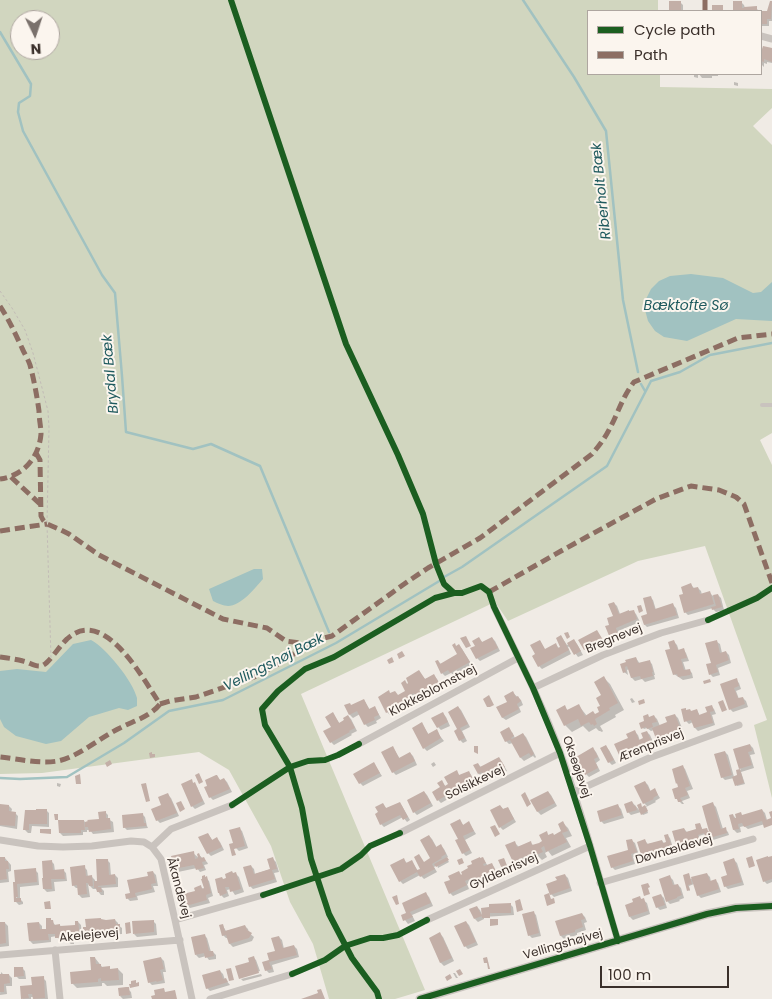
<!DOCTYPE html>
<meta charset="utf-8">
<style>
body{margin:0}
#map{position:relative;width:772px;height:999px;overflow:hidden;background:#f0ebe5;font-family:Poppins,sans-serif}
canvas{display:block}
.legend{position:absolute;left:587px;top:10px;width:175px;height:65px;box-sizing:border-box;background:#fbf5ee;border:1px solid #aea6a0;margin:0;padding:6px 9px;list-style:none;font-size:15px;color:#3b302b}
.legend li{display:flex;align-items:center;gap:10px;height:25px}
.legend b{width:25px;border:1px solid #aea6a0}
.north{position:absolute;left:10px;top:10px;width:50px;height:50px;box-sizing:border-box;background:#fbf5ee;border:1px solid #aea6a0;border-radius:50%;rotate:176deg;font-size:14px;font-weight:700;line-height:20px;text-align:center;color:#3b302b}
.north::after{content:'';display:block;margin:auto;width:18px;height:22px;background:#7a716c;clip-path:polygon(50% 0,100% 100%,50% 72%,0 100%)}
.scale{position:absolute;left:600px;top:966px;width:129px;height:22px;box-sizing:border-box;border:2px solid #3b302b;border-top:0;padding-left:6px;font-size:15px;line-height:18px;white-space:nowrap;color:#3b302b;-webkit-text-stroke:4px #fbf5ee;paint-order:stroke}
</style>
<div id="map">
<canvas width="772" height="999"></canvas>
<ul class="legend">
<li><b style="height:6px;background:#1b5e20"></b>Cycle path</li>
<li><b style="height:6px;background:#8d6e63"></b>Path</li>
</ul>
<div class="north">N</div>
<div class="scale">100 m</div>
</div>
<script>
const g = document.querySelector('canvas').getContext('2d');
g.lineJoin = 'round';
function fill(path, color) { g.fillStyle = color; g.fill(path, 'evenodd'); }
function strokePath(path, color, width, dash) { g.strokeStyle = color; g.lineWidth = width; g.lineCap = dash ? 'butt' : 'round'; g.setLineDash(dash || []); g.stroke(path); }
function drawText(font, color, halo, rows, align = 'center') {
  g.font = font + ' Poppins,sans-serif'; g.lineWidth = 4; g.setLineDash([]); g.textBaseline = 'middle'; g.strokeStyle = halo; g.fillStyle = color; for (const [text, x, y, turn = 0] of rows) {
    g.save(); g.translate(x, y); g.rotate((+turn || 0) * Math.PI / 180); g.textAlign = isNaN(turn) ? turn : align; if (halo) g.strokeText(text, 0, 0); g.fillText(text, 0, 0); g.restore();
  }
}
fill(new Path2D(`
 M0 0H658V11H588V74H660V87L772 89V108L753 126 772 145V433L760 440 772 465V798L754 725 767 720 705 546 638 561 508 621 495 602 301 694 425 990 395 999H329L313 944 290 902 271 846 229 770 199 752 42 773 0 774ZM20 20H50V50H20Z`), '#d1d6bf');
fill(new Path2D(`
 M691 274 723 278 753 293 761 292 772 282V321L736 319 687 341 664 337 655 331 648 321 645 310 646 299 651 289 659 281 670 276Z
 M254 569H262L263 579C255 588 241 606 228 606 224 606 217 603 213 601L209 589Z
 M91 640C106 648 133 681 137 698 137 699 137 705 137 706L128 710 119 708 89 717 61 741 46 744 16 736 4 727 0 719V671L17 669 46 672 73 644Z`), '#a1c2c1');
fill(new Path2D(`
 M670 2H680L683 5V11H686H670Z
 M734 2H741L744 5 745 8H756L759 11H734Z
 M771 2H772V21H769V26H761V13H768Z
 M764 48 772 50V63L767 62V64L764 63V67L761 64V57Z
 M694 74H698V78L694 77Z
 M699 74H718V76H712V78H702Z
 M734 82 738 83V86L734 85Z
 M691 585 694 588H698L701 591 702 595 710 593 713 596 718 595 721 598 724 610 716 612 713 609V608L688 615 685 612Z
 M650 597 653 600 656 610 673 605 676 608 679 618 647 627 644 624 649 615Z
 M614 603 617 606 620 614 633 611 636 614 640 622 618 631 620 638 614 640 611 637 614 617Z
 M597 632 605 643 588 653 585 650Z
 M561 636 567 645 574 641 577 644 583 655 578 657 570 646 568 647 571 654 542 669 539 666 536 655 540 641 545 650 556 645 559 648 562 647Z
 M492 638 495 641 500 651 480 661 477 658 476 646 479 639 483 643Z
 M674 642 677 645 679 651 683 650 686 653 689 661 683 662 686 671 689 670 692 673 693 678 683 680 674 674 672 650Z
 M717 642 720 644 722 653 726 652 729 655 731 663 718 668 720 675 713 677 710 674Z
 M455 645 457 647 459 646 462 649 472 665 454 675 451 673 445 676 442 673 438 661 441 664 459 655Z
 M636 658 640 664 649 661 652 664 655 675H654L655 679 645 682 642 679 635 681 632 678 629 669 627 670 628 675 624 672 621 665Z
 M419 672 425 679 434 676 437 679 442 688 423 698 422 697 419 698 417 696 412 699 414 703 390 715 387 712 390 694 399 696 406 692 405 682 408 685Z
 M604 678 610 684 624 710 615 715 616 717 600 726 603 731 602 732 600 731H599L596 728 589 732 583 726 572 732 565 725 564 707 569 711 579 706 587 716 596 715 601 713Z
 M736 680 739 683 741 689 736 691 739 699 743 698 746 701 748 707 733 712 730 709 722 685Z
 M513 693 521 700 523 705 519 707 521 712 506 720 503 718 498 708 508 702Z
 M632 698 635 702 632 703 630 699Z
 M364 700 370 710 374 708 377 711 381 718 376 721 377 723 368 727 365 724 360 714 353 718 350 715 346 706H351Z
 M711 706 714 709 716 714 712 715 715 725 698 731 695 728 693 722 689 724 686 721 685 709 687 711 692 712 697 710 700 716 708 713Z
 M458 707 461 710 470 727 462 731 467 741 463 743 460 740 459 730Z
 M333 714 340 724 348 716 351 719 357 731 351 734 352 735 334 745 331 742 333 728Z
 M443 714 446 717 450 726 441 730 438 727Z
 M675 715 678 718 684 733 660 742 657 739 654 730 651 731 647 728 644 729 643 728V723L650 718 654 716 657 719 660 726 669 723Z
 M422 724 429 735 436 731 444 741 427 751 424 748Z
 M512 732 515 738 523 734 526 737 536 757 535 758 533 756 524 761 521 758 513 743 509 744 506 741Z
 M635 732 638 735 640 741 645 739 647 732 650 735 655 746 624 759 621 756 630 739Z
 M750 745 753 748 755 754 750 755 754 768 741 772 745 784 737 786 734 778 725 780 722 777 725 752 728 755 734 777 739 776 737 771 741 770 740 769Z
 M606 747 609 750 616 763 612 765 609 762Z
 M392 748 395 751 400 759 410 753 413 756 417 765 396 775 393 772Z
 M593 749 596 752 600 760 596 763 600 771 589 777 586 774Z
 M499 759 502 762 507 771 489 780 485 775 482 777 479 774 475 765 478 764 481 767Z
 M434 762 436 765 433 767 431 764Z
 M374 764 382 776 363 786 360 783Z
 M682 766 685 769 693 789 687 791 690 798 682 801 684 804H682L677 799 680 788 677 783Z
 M456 772 460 776 468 772 471 775 477 786 457 797 455 795 441 803 438 800 442 782 446 787 450 785Z
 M217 777 221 781 224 779 227 782 232 792 213 800 210 797Z
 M191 781 197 787 205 804 195 809 192 806Z
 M645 782 648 785 651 792 655 790 660 798 655 801 656 802 646 807 648 813 643 815 642 814V806V808L647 806 644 803Z
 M57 783 61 784 60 787 57 786Z
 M424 792 427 795 433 806 417 815 414 812Z
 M548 792 551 795 557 806 541 815 538 812 532 801Z
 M168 795 171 798 179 816 160 823 157 820Z
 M632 802 641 812 631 815 628 812Z
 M399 803 402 806 410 820 407 822 403 817 384 827 381 824 376 815 383 805 387 809Z
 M713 804 716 807 723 829H725L728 832 729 835 710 841 707 838 705 834 699 836 702 844 682 850 679 847 684 829 687 832 696 830 700 824 703 831 712 835Z
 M0 805 9 806 12 809 11 813H15L18 816 17 829 0 826Z
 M500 806 503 809 508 808 516 822 503 830 500 827Z
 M618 806 621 809 624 818 604 824 601 821Z
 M46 810 49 813V827L32 826 31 833H28L25 830 26 811Z
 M762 810 765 813 767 820 772 819V824H765L748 829 744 826 740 827 741 832 737 833 734 830 733 815 738 821 743 816Z
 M105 812 108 815V819L113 822 114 832 93 834 90 830H87V832H83V835L63 836 60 833 84 821 86 823 100 820Z
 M142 814 145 817 147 826 148 828 127 830 124 827Z
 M459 820 464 826 469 823 476 834 465 840 472 853 466 856 463 853 460 840Z
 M563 823 568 828 572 836 566 838 571 847 552 856 548 851 545 853 547 857 542 860 539 857 519 866 514 861V842L519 847 530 842 534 846 543 842 547 833 549 836H554L563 832Z
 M239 828 242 831 248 848 239 851 236 848Z
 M208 834 213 841 217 839 220 842 224 850 211 856 208 853Z
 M667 835 670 838 674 851 646 861 643 858 645 841 648 844 662 841 665 844 667 843Z
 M429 836 432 839 437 848 441 846 444 849 448 857 446 858 449 862 438 868 437 865 434 867 437 872 424 879 420 875 403 884 400 881 404 860 407 863 412 862 418 871 422 869 419 856 424 863 431 859Z
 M631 840 635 843 639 855 633 857 635 864 615 870 612 867 630 851Z
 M193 853 200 859 199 855 207 862 208 864 204 865 206 870 200 872 197 868 178 872 175 869 173 857Z
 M5 858 11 865V871L8 872 9 882 0 883V859Z
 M772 858V882L767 884 764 881Z
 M273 859 276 862 279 872 274 873 277 882 253 889 250 886 251 866 254 869 255 874 271 869Z
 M483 859 488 866 491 864 494 867 499 877 484 883 481 881 477 882 475 881 467 884 469 889 453 896 450 893 452 880 459 873 462 876Z
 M107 860 110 863 111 876 115 875 118 878V887L101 888 104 891V895H101L96 889H93L88 884 90 897 82 898 79 895 78 888H76L73 885 84 867 87 870 88 877H92L95 880V882H99Z
 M734 860 737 863 744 885 728 889 725 886Z
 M51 861 54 864 55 871 63 870 66 873 67 881 54 882 55 891 47 892 44 889Z
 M35 870 38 873 39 885 20 887V899L23 902V904L19 905 16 902 18 899 15 896 14 883Z
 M153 872 156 875 158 886H153L155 892 137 896 138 900 130 901 127 898 149 877Z
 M236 874 239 877 244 892 235 895 231 889 227 890 229 896 224 898 221 895 223 880Z
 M707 874 710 877 711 882 715 880 718 883 721 892 701 898 698 895 694 884 689 886 690 891 688 890 685 876 690 879Z
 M565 875 568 878 572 891 554 897 551 894 558 881Z
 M670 877 673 880 675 886 678 885 681 888 684 898 679 900 680 901 670 904 667 901Z
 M206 878 209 881 213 896 208 898 210 903 190 908 187 905 201 887 207 892Z
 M426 894 429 897 433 906 412 915 415 921 408 924 402 916 408 913Z
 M661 895 664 898 667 908 660 910 657 907Z
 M640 898 647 903 650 914 633 920 630 917 635 903Z
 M510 904 513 907 514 915 484 917V919L478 922 475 919 477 907 480 910 483 917 482 909Z
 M533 912 536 915 541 936 532 938 529 935Z
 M582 914 585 917 587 922 584 923 586 930 577 933V935L564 939 561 936 557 922Z
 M50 919 56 926 60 925 61 927 76 926 78 922 81 925 82 940 74 941V944H71L67 941H60L57 936 51 937V942L33 944 30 941 39 923 42 926V930H48Z
 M115 920 118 923V925L122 928V934L104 935 102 933H95L96 940 90 941 87 938 86 932 84 930 102 921Z
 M153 921 156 924 157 935 137 937 134 934Z
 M466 922 469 925 478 945 468 949 465 946Z
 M5 923 8 926 9 946 0 947V924Z
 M223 926 226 931 245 926 248 929 249 933 254 937 252 941 233 947 230 944 228 938H226L223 935Z
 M440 934 443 937 454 961 444 966 441 963 430 938Z
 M204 935 207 938 211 952H213L216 955V959L209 960 206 956 199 958 196 955Z
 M279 937 282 940 284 949 294 946 297 949 299 957 272 965 274 972 269 973 266 970 264 962 270 960 276 952Z
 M253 957 256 960 260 971 240 977 251 963Z
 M95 958 103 968 109 967 111 970 118 969 123 974V985L107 986 104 983H102V986L77 988 72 983 92 971Z
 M161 958 164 961 166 972H163L165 983 152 985 149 982Z
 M22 968 25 971 26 979H19L16 976Z
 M220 971 223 974 225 980H226L230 985 210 991 207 988Z
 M1 972 4 975H9L12 978V986H6L7 994 0 995Z
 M453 973H455L458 978H456Z
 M261 974 262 976 243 981 241 979Z
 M43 978 46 981 48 999H34V997H31V999H23L22 998 33 986Z
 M128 989 131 992 132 998 123 999 120 996Z`), '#0003');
strokePath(new Path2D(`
 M523 0 574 77 606 131 623 300 638 372
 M0 32 31 84 30 96 19 103 18 112 23 131 102 275 115 293 122 376 126 432 193 449 211 444 260 466 329 632
 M641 384 645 391
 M444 577 462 567 607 466 651 381 680 372 710 355 772 343
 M0 778 20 779 67 777 124 743 169 711 223 700 336 643 441 580`), '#a1c2c1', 2.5);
fill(new Path2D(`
 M669 1H681V11H669Z
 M733 1H742V8H744V7L757 6V11H733Z
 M770 1H772L771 19H767V24H761V11H767Z
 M712 5H723V11H712Z
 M763 46 772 48V62L764 59V62L761 61V52Z
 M691 583 693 588 698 587 700 594 710 591 714 604 684 613 679 595 683 594 681 587Z
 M718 594 722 607 712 610 711 607 716 606 713 595Z
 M651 596 655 609 673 603 677 615 644 625 641 616 647 614 643 598Z
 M614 602 619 614 629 610V611L634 610 637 619 616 628 618 635 610 638 605 626 609 625 607 618 613 616 608 604Z
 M641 605 643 611 639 613 637 606Z
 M597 630 603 640 584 650 578 640Z
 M568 632 570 637 567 639 564 633Z
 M561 635 569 650 538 667 532 656 535 654 530 645 540 640 545 649 556 643 558 648 560 647 556 638Z
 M466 636 471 646 466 648 460 638Z
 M479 637 482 642 492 637 498 648 476 659 470 648 475 646 472 641Z
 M574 639 581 651 574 655 567 643Z
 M674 640 678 650 684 648 687 658 681 659 684 670 690 669 691 673 690 675 678 677 677 674 673 675 665 650 670 649 668 642Z
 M717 640 720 653 726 651 729 660 716 665 718 672 709 675 706 664 711 663 705 643Z
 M455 643 456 646 459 644 470 662 450 673 448 670 441 674 435 661 438 660 440 664 457 654 452 645Z
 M402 651 405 656 399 659 397 654Z
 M392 657 394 662 389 664 387 660Z
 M636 657 638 663 650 660 653 672H652L653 676 641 679 640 676 631 678 627 666 625 667 626 672 623 673 620 664 626 662 625 660Z
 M419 670 425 679 434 674 440 685 419 696V694L415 696 414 693 409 696 412 700 386 713 378 697 389 690 390 693 395 691 398 695 405 691 401 683 405 680 407 684 408 683 406 678Z
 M604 676 618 703 609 708 610 710 595 719 597 724 594 726 593 724 591 725 589 722 581 726 578 719 564 726 556 710 565 705 567 710 579 704 585 716 593 711 595 714 599 712 597 707 600 706 596 698 601 695 594 682Z
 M737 678 739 686 734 688 738 698 743 697 745 704 729 710 720 684Z
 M710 679 711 682 704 684 703 681Z
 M513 691 516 697 518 696 521 701 517 704 519 709 502 718 496 707 507 702 504 696Z
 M489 695 494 705 490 707H487L483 699Z
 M364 699 369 709 375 706 379 715 374 717 375 720 364 725 357 711 349 715 344 705 350 703 351 705Z
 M644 699 645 703 639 705 638 701Z
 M723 700 727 710 722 712 718 702Z
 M712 705 714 711 710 712 713 723 694 728 691 720 684 722 681 709 686 708V710L690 709 691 711 697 709 699 715 707 712 705 707Z
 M458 706 468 724 460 728 465 738 459 741 454 731 457 729 448 712Z
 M333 712 339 723 344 720 343 718 348 715 355 728 349 731 350 732 330 743 323 731 331 727 325 717Z
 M443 712 448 722 437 728 431 718Z
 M648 714 649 717 654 715 657 722 652 723 653 727 647 729 646 727 641 729 639 723 644 721 643 716Z
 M675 714 681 730 656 739 652 728 667 722 665 717Z
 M422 722 428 734 437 729 441 738 423 749 412 728Z
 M509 727 514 736 511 738 512 739 523 733 534 754 531 756 529 753 520 758 510 740 505 742 500 732Z
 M635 730 639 740 643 738 641 733 647 731 652 743 620 757 614 744 628 738 626 734Z
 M750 744 752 751 748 752 752 765 739 769 733 749Z
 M606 745 614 760 608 763 600 748Z
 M393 746 399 758 410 752 415 761 392 773 381 752Z
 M474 746H478V754L474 752Z
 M593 747 598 757 594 759 598 768 585 775 576 757Z
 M725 751 732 775 721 778 714 754Z
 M152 752V754H155V757L150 758 149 753Z
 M499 757 505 767 485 778 482 772 478 774 473 765 478 763 480 767Z
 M110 760 112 764 107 767 105 763Z
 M374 762 380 773 359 784 353 774Z
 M683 765 690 786 685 788 688 795 680 798 682 801 680 802H678L677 799H675L672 789 678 787 677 783 676 784 672 769Z
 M740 769 744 783 735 786 732 777 737 775 736 770Z
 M457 770 459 775 469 771 475 783 453 794 452 792 437 801 432 792 440 787 437 783 442 780 445 786 448 784 444 777Z
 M199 773 203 782 199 784 195 775Z
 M80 774 81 784H76L75 776Z
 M216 775H217L220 780 224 778 230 789 209 798 204 787 207 786 205 780Z
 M192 779 193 783 195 782 203 801 191 807 181 784Z
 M645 781 650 791 655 788 658 795 653 798 654 799 643 804 634 786Z
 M146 783 150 801 146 802 141 784Z
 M424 791 431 803 413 813 407 800Z
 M548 791 555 803 537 812 530 800Z
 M525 792 531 804 527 807 521 795Z
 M168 793 177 813 156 821 151 809 161 805 158 797Z
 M181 801 185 809 180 812 176 803Z
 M632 801 634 806 635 805 637 810 627 813 624 804Z
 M400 802 408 817 403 820 400 815 380 825 375 814 378 812 375 807 383 803 386 808Z
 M713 802 721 829 726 827 727 833 706 839 704 833 698 835 700 841 677 848 672 831 684 828 686 832 696 829 695 824 700 823 702 829 707 828 708 831H709L702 806Z
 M641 803 642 807 645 805 648 811 641 815 637 805Z
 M0 804 9 805V811L16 812 15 826 0 825Z
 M618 804 622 815 600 822 597 811Z
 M500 805 503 809 508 807 514 819 499 828 490 810Z
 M36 809H47V824H29V830H23L25 810H36Z
 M762 809 766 820 771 818 769 812 772 811V825L764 828 762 821 744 827 742 823 738 824 739 829 733 830 729 815 733 814 734 818H736L735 814 741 812 742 815Z
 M106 811V818H110L111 829 89 832 88 827H85V822L88 821 87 820 99 819 98 812Z
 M143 813 144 823H146V826L123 828 122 815Z
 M54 814H58V820H84L85 830H81V833H59L58 820H55Z
 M460 819 463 825 469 821 474 831 463 836 470 850 462 854 455 840 458 839 450 824Z
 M563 821 568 831 562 833 567 842 546 852 544 846 541 848 543 852 536 855 535 852 513 862 505 845 515 841 517 847 531 841 532 845 539 843 542 841 539 835 547 831 548 835 553 833 554 835 561 831 558 824Z
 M495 825 500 834 495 837 490 827Z
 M240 827 245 846 234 849 236 855 232 856 229 844 233 843 229 830Z
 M40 829H51V834L40 833Z
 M208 833 212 840 217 837 222 847 207 854 198 837Z
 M668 834 672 848 642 858 637 842 645 839 647 844 662 840 663 843 666 842 664 835Z
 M429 835 436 847 441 844 446 854 441 857 442 858 432 864 435 869 420 877 417 872 399 882 390 865 404 858 406 863 412 860 417 870 420 869 414 857 419 854 424 862 430 858 420 840Z
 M632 839 637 852 631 854 633 861 611 868 607 856 628 850 626 840Z
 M194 851 195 859 198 858 197 854 199 853 201 858 204 857 206 861 202 862 204 868 196 870 194 865 174 869 171 856Z
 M752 856 755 866 749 868 746 858Z
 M768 856V857L772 856V879L763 882 756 860Z
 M0 857H5V861H8L9 869H6L7 879 0 880Z
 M273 857 277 869 272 870 275 879 249 887 243 867 251 865 254 874 270 869 267 859Z
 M447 857 449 860 436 867 434 864Z
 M480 857V858L483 857 486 863 483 864 484 866 492 863 497 874 480 881 478 878 473 880 472 878 465 881 467 885 449 894 444 882 450 880 448 876 459 871 461 875 462 874 461 872 468 868 467 866 472 864 471 861Z
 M462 858 464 863 459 865 457 860Z
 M504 858 508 868 503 871 498 860Z
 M734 858 742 882 724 887 721 877 727 875 723 862Z
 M96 859H108L109 875 115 874 116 884 98 886V887H101L102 892H97L96 888H94V881H97Z
 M52 860 53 870 64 869 65 879H51L52 889H43L42 878H43L42 861Z
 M85 865 86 876 92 875 93 886H89L88 883H86L87 894 78 895 77 885 72 886 70 867Z
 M36 868 37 882 17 884 18 897H16V898H21V902H14L13 882H15L14 870Z
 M153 871 156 883 151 884 152 889 135 893 136 897 126 899 125 894 130 893 127 880 148 876 147 872Z
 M232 871 233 873 236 872 241 889 230 892 229 887H225L227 893 220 896 219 893H218L215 879 222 877 223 879 226 878 225 874Z
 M689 873 692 884 688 885 690 890 687 891 683 875Z
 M707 873 710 881 716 879 719 889 697 896 691 877Z
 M565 874 570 888 550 895 546 884 557 880 555 877Z
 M205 875V877L207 876 211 893 206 895 207 900 186 906 183 894 195 891 194 888 196 887 201 885 202 889 204 888 201 879H202V876Z
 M670 875 673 885 678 884 682 895 677 897V898L666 902 659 879Z
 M648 883 650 887 648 888 650 894 644 896 641 885Z
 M426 892 431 903 410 912 413 917 403 921 401 915 406 913 402 903Z
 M549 893 551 899 554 898 555 903 547 906 544 895Z
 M661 894 665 905 656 908 652 897Z
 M397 895 399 904 396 905 392 897Z
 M640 896 641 899 644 898 648 911 629 917 625 905 633 902 632 899Z
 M520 899 523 910 517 912 515 901Z
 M50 901 51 909H45L44 902Z
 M511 903V913H490V918H482L481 908 489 907V904Z
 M477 906 482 916 474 919 469 909Z
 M534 911 539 933 528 936 522 914Z
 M582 913 585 919 581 920 583 927 575 930V932L560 936 555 921Z
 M46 918H51V920H53L54 925 60 924V926L75 925V921H78L80 937 72 938V941L66 942V938H55V934H48L49 940 29 941 27 923 39 922 40 929H46Z
 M101 918V919L106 920 115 919 116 924H120V931L100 933V930H93V937L85 938V930H83V927H86L85 919Z
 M490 919H498V925L490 926Z
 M154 920V932L133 934 132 921Z
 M466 921 476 942 464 947 454 926Z
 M0 922H5L6 943 0 944Z
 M130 922 131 933 126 934 125 923Z
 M223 924 225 931 245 925 247 930 252 933 249 938 229 944 226 935 222 936 219 925Z
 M440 932 452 958 440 963 429 938Z
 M205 934 209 951H213L214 956 205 958 204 953 195 955 191 937Z
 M279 936 283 948 294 945 297 955 269 962 272 969 265 971 262 962 269 960 267 953 275 951 271 938Z
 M254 956 259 973 239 979 235 966 249 962 248 958Z
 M90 957H95L96 964H101V967L110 966V969L118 968 119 980 101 981V978L98 979V982L71 984 70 972 91 970Z
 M161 957 164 969 160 970 163 980 157 982 156 981 148 983 143 961Z
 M487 957 490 969H488L487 963H484L483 958Z
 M14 967H23L24 976 14 977Z
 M231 968 234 980 229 981 226 969Z
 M460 969 463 974 459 976 456 971Z
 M220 970 223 979 226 978 228 982 206 989 202 975Z
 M0 974H9L10 983 4 984V992H0Z
 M450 974 452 978 447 981 445 977Z
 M44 976 45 998 33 999 32 994H28L29 998 21 999 20 986 32 985 31 977Z
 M136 980V983L139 982V986L130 988 129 984H131V981Z
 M126 987H129L130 995 119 996 118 988Z
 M164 988 165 992 175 990 177 999H152L151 996 155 995 154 990Z
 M321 989 325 999H301L318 993 317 990Z`), '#c3afa7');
strokePath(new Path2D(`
 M0 291 12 308 25 330 33 353 48 411 49 428 47 524 51 658`), '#c2bbb6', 1, [2.5, 2.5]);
strokePath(new Path2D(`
 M762 405H772`), '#c9c3be', 4);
strokePath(new Path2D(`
 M761 36 772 39
 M494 607C517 655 542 703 560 752 583 814 599 878 618 941
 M533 688 603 655 661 633 708 620
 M359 744 518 658
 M574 792 649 758 739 725
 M400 833 560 753
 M0 840 38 846 63 847 92 846 131 841 144 842 152 847 161 859 175 920 192 999
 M152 847 171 829 232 805
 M600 883 753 839
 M175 920 263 895
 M427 920 590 846
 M55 950 60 999
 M0 955 180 940
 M210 999 292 974`), '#c9c3be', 7);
strokePath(new Path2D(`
 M420 999 707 914 736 908 772 906`), '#c9c3be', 9);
strokePath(new Path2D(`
 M705 0V11
 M0 306C9 320 15 333 22 348 24 353 28 359 30 365 34 380 37 396 39 411 39 419 41 427 41 434 39 458 23 476 0 479
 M36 453 40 460 41 516 43 520 47 524 61 530 69 534 99 555 223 619 267 628 286 641 307 644
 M11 477 40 504
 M0 531 47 524
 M489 592 561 551 656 499 691 486 719 490 736 497 744 504 772 583
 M0 657C8 658 15 659 23 661 29 662 35 667 41 666 48 665 60 645 67 639 104 605 143 679 160 704 150 717 133 721 120 728 101 737 78 757 58 761 40 764 18 759 0 757
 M160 704 170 701 196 697 257 676 285 660 312 641 332 636 407 582 428 568 480 538 592 454C599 446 605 438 610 428 618 413 623 396 634 382L738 338 772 334`), '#8d6e63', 5, [10, 5]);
strokePath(new Path2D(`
 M231 0 346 344 398 455 423 514 436 564 444 584 454 593H462L481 586 489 592 494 607 533 688 560 753 590 846 618 941
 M708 620 757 598 772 588
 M232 805 290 767 308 761 325 760 338 755 359 744
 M263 895 341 869 361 855 370 846 400 833
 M292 974 325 960 345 946 370 938H383L398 935 427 920
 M379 999 377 992 352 958 329 914 311 859 302 808 290 767 265 725 262 709 278 691 305 669 334 657 435 598 454 593
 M420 999 707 914 736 908 772 906`), '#1b5e20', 6);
drawText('12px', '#3b302b', '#fbf5ee', [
 ["Bregnevej",614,639,-22],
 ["Klokkeblomstvej",433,691,-28],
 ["Ærenprisvej",651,746,-22],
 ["Okseøjevej",576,767,71],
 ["Solsikkevej",475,783,-26],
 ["Døvnældevej",674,850,-16],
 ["Gyldenrisvej",504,872,-24],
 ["Åkandevej",178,888,75],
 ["Akelejevej",89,936,-5],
 ["Vellingshøjvej",563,945,-16]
]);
drawText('italic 14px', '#1f5a5e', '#fbf5ee', [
 ["Riberholt Bæk",602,191,-96],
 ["Bæktofte Sø",686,306],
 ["Brydal Bæk",111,374,-95],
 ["Vellingshøj Bæk",274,663,-27]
]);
</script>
